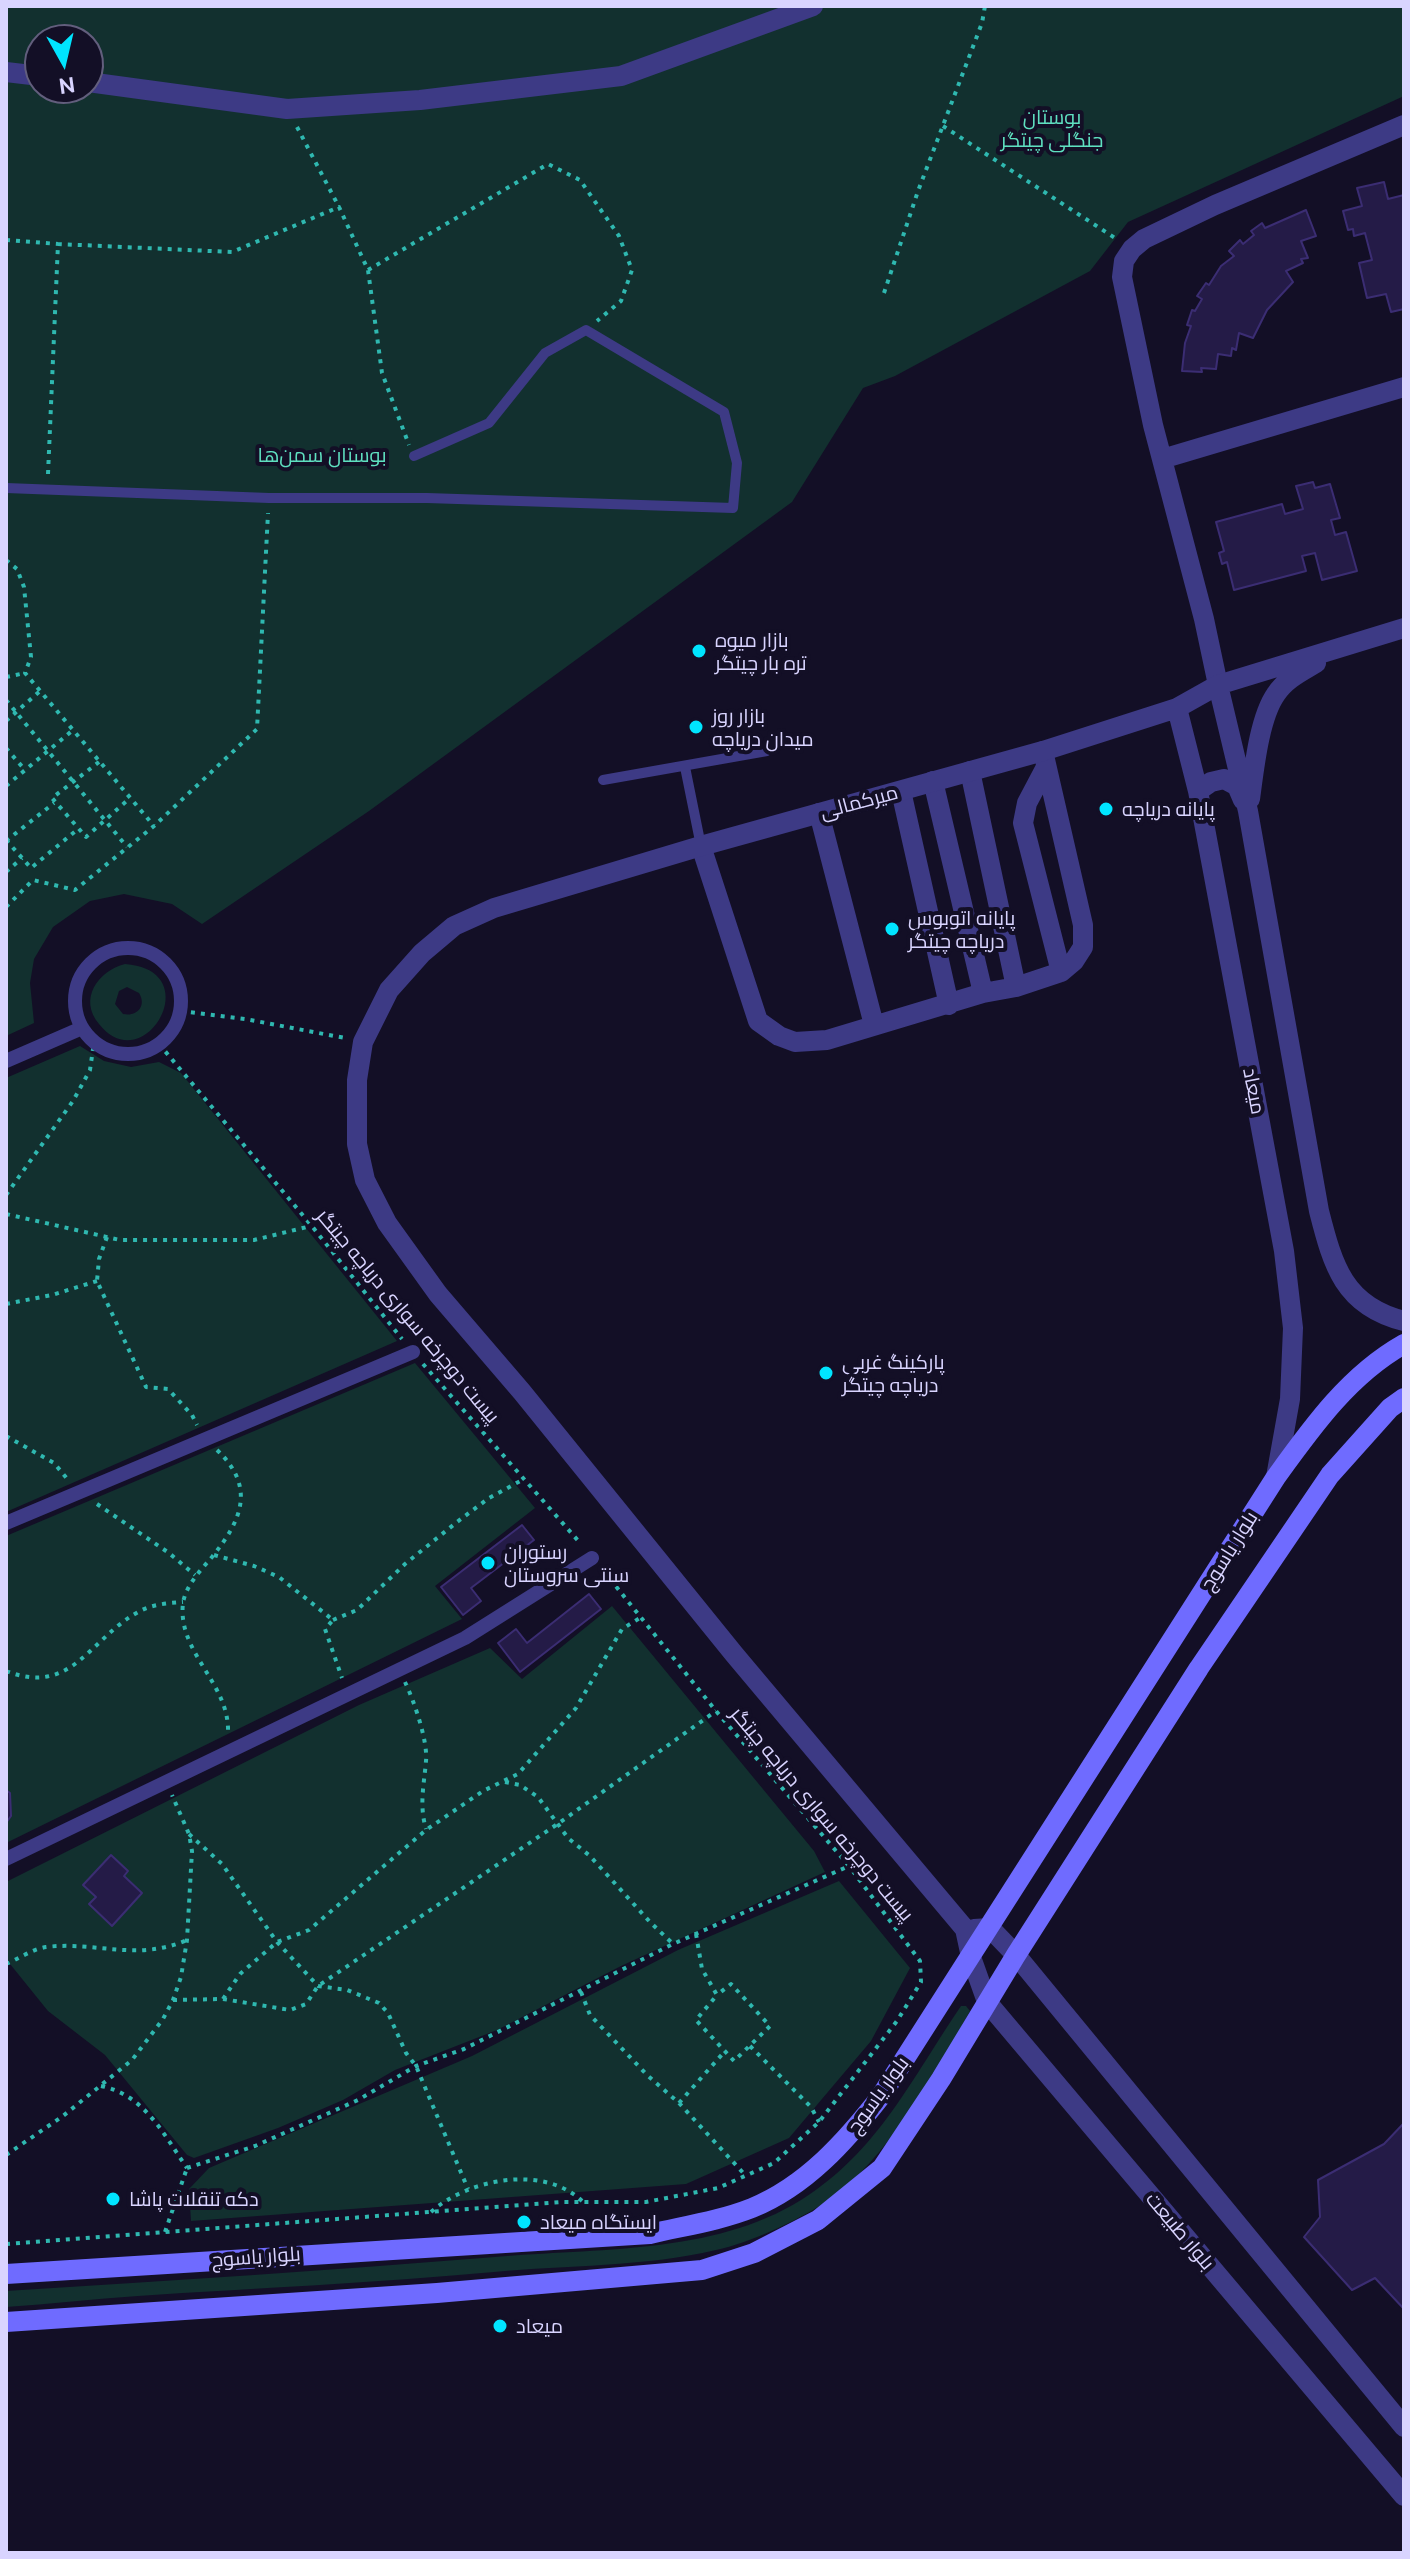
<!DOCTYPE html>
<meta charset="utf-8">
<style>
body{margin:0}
#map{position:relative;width:1410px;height:2559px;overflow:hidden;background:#130f26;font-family:Ubuntu,sans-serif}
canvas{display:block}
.frame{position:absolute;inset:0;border:8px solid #d9d4ff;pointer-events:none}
.north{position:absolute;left:24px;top:24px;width:80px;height:80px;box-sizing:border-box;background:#130f26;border:2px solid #625e7d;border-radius:50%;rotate:172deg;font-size:22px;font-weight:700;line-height:32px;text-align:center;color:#d9d4ff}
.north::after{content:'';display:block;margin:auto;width:28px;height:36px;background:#00e5ff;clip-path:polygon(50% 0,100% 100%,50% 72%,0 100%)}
</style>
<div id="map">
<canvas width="1410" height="2559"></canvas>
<div class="frame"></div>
<div class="north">N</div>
</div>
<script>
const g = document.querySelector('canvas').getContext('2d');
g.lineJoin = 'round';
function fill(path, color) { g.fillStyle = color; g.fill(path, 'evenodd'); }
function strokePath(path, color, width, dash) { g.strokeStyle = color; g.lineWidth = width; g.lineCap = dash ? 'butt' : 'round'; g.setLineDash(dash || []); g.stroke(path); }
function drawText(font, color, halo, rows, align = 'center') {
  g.font = font + ' Ubuntu,Cairo,sans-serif'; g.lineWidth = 8; g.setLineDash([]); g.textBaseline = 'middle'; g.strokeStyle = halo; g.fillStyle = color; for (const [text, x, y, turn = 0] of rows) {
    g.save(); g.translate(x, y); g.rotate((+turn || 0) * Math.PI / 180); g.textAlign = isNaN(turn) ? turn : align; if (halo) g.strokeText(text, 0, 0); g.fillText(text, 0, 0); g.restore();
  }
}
fill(new Path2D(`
 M6 6H1404V96L1128 222 1090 271 895 376 863 388 792 502 369 811 202 924 172 904 124 894 90 901 53 927 34 959 30 983 34 1023 6 1036ZM40 40H88V88H40Z
 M125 964C209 970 144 1081 99 1024 78 999 98 971 125 964ZM127 987 139 993C147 1006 137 1017 123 1014L115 1004 119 991Z
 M80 1046 104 1061 131 1067 159 1062 181 1073 397 1341 6 1512V1078Z
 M415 1363 535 1508 435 1586 462 1619 6 1843V1536Z
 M612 1606 814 1851 825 1872 621 1966 497 2030 395 2070 343 2100 278 2128 194 2158 187 2155 105 2055 48 2011 6 1959V1882L359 1705 490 1648 522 1679Z
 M839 1881 910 1968 871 2041 789 2138 686 2184 191 2221 189 2189 209 2168 472 2056 678 1950Z
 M961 2006H966L970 2011C937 2071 884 2164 826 2202 796 2221 750 2243 716 2250 644 2267 567 2265 494 2272 375 2283 257 2288 138 2296 94 2299 50 2304 6 2307V2291C169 2281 332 2270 495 2257 595 2248 713 2255 801 2200 878 2152 912 2078 961 2006Z`), '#12302f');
const building = new Path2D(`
 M1384 182 1388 199 1404 195V309L1391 312 1386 294 1367 298 1359 263 1372 260 1365 233 1354 236 1353 229 1348 230 1343 211 1362 206 1357 188Z
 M1306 210 1316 236 1301 241 1308 258 1301 259 1303 263 1286 271 1293 282 1267 310 1253 338 1239 333 1236 350 1232 348 1231 356 1218 354 1216 369 1201 368 1202 372 1182 371 1185 343 1191 326 1187 325 1192 310 1195 311 1202 299 1197 296 1206 283 1209 285 1221 266 1234 256 1229 251 1240 240 1243 244 1254 235 1251 231 1262 223 1265 228Z
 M1313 482 1315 488 1330 484 1340 518 1331 520 1335 535 1346 532 1357 571 1322 580 1315 553 1302 556 1306 571 1234 590 1227 562 1222 564 1219 553 1224 551 1216 522 1282 504 1285 514 1303 509 1296 486Z
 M522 1525 534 1540 471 1588 481 1601 463 1615 441 1587Z
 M589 1594 601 1609 520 1672 498 1643 516 1629 527 1643Z
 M6 1790 10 1793 11 1816 6 1823Z
 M111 1855 128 1871 124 1876 142 1893 112 1926 89 1904 96 1897 83 1885Z
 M1404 2123V2309L1375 2278 1352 2290 1304 2237 1320 2217 1318 2180 1384 2144Z`);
fill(building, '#241b47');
strokePath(building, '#3b2d73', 2);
strokePath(new Path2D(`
 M943 126 1115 238
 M297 127 339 207
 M6 240 58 244
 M368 270 548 164 580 180 619 236 632 270 621 301 597 321
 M884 293 918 191 982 23 985 6
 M48 474 58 244 232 252 339 207 368 270 382 373 409 445
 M6 560 17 569 24 587 31 657 25 673 154 826
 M6 677 25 673
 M6 700 127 847
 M6 721 40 691
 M6 748 25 770
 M99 762 52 798 86 837 130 798
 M6 786 73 730
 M6 840 31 868 78 829
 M6 841 54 803
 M6 872 22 858
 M6 907 33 880 75 890 154 826 257 729 268 513
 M181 1011 245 1019 345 1038
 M159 1044 311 1225 402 1339
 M6 1195 73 1101 90 1070 94 1042
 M6 1214 120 1240H254L311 1226
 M107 1237 99 1259 97 1281 146 1387 168 1389 192 1415 197 1425
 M6 1304 52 1295 97 1281
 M423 1364 581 1544
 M6 1436 54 1463 69 1481
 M217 1450C256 1487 242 1520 212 1557 201 1570 186 1585 183 1603 177 1653 230 1683 228 1733
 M97 1504 169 1553 195 1575
 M214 1555 254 1566 279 1577 333 1620 325 1629 342 1678
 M333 1620 357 1610 405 1564 457 1522 489 1498 524 1479
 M6 1671C73 1697 89 1638 140 1611 153 1604 169 1603 183 1602
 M405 1682C414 1701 428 1741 426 1761 424 1785 419 1805 426 1829
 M505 1782 520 1785 538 1797 568 1838 590 1856 650 1922 673 1944
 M189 1834 222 1864 277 1942 318 1986 347 1990 379 2003 388 2013 406 2053 416 2066 468 2189
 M696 1934 702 1969 717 1995 696 2020 734 2061 770 2026 731 1984 717 1995
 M6 1964C18 1959 33 1949 46 1947 97 1941 136 1962 187 1940
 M581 1992 590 2015 647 2075 679 2103 746 2176
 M223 1999 240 1974 277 1942 309 1930 426 1830 483 1791 518 1774 576 1708 622 1629 640 1618
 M173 2000 223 1999 290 2010 306 2004 318 1986 559 1823 716 1711
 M750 2046 811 2107 819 2122
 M101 2086C145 2095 164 2135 187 2168
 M679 2103 725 2051
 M6 2155 63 2116 132 2060 163 2019 173 2000 181 1977 187 1940 192 1851 189 1834 172 1795
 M187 2168 255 2146 358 2100 416 2066 464 2049 673 1944 849 1866
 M431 2212C468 2179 543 2164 582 2201
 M165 2232 187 2168
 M6 2244 562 2202H646L718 2188 774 2163 819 2122 897 2021 921 1982 920 1961 849 1866 716 1711 602 1569`), '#2fb8b0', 4, [4, 6]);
strokePath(new Path2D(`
 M6 488 269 498H427L733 508 737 463 724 412 586 330 545 353 489 423 414 456
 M685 767 701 846
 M603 780 767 751`), '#3d3a85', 10);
strokePath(new Path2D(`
 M75 1001a53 53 0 1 1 106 0a53 53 0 1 1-106 0Z
 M6 1061 82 1028
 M6 1523 413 1352
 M6 1859 465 1638 592 1558`), '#3d3a85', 14);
strokePath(new Path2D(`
 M1162 459 1404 387
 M1218 685 1204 619 1153 425 1122 277 1124 261 1132 249 1144 239 1215 205 1404 125
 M1046 767 1027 803 1023 823 1061 972
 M970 771 1016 987
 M933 781 983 993
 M901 791 949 1005
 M819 813 874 1025
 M701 846 758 1021 779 1036 795 1042 827 1040 983 993 1016 987 1061 972 1074 961 1083 947V925L1043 751`), '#3d3a85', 20);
strokePath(new Path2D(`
 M6 72 40 76
 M88 82 287 109 420 100 621 76 813 6
 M1404 628 1218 685 1177 708 1043 751 701 846 494 908 454 926 422 953 389 990 363 1042 357 1080V1144L365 1180 387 1223 438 1294 522 1392 734 1654 965 1929 971 1957 987 2002 1404 2496
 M1218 685 1248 811 1319 1211C1333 1266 1344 1306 1404 1321
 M1177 708 1198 791 1284 1251 1293 1328 1290 1399 1276 1477
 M1198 791 1211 782 1224 779 1237 786 1243 800
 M1250 799C1254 770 1259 718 1276 694 1286 679 1301 672 1316 663
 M974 1929 990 1928 1016 1955 1404 2427`), '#3d3a85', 20);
strokePath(new Path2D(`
 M6 2274 650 2234C684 2226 719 2221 752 2208 806 2186 846 2141 881 2096L1276 1477C1312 1427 1349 1375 1404 1344
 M6 2322 437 2293 702 2270 754 2253 818 2220 882 2168 941 2079 1016 1955 1199 1668 1330 1475 1390 1408 1404 1398`), '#6f6bff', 20);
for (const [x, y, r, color] of [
 [699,651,8,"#00e5ff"],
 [696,727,8,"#00e5ff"],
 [1106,809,8,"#00e5ff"],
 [892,929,8,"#00e5ff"],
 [826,1373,8,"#00e5ff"],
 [488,1563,8,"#00e5ff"],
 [113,2199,8,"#00e5ff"],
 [524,2222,8,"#00e5ff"],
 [500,2326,8,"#00e5ff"]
]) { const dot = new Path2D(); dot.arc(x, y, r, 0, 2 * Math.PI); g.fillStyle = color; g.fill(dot); strokePath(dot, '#130f26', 3); }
drawText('20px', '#5fe0c0', '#130f26', [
 ["بوستان",1052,117],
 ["جنگلی چیتگر",1052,140],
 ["بوستان سمن‌ها",322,455]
]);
drawText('20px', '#d9d4ff', '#130f26', [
 ["بازار میوه",715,640],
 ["تره بار چیتگر",715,663],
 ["بازار روز",712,716],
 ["میدان دریاچه",712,739],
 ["پایانه دریاچه",1122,809],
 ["پایانه اتوبوس",908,918],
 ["دریاچه چیتگر",908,941],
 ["پارکینگ غربی",842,1362],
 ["دریاچه چیتگر",842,1385],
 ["رستوران",504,1552],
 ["سنتی سروستان",504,1575],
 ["دکه تنقلات پاشا",129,2199],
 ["ایستگاه میعاد",540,2222],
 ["میعاد",516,2326]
], 'left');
drawText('20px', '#d9d4ff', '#130f26', [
 ["میرکمالی",859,802,-15],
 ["میعاد",1254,1091,79],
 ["پیست دوچرخه سواری دریاچه چیتگر",408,1316,50],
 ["بلوار یاسوج",1229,1551,-58],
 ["پیست دوچرخه سواری دریاچه چیتگر",822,1814,50],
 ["بلوار یاسوج",878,2095,-54],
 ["بلوار طبیعت",1180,2231,50],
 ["بلوار یاسوج",256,2257,-4]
]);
</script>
